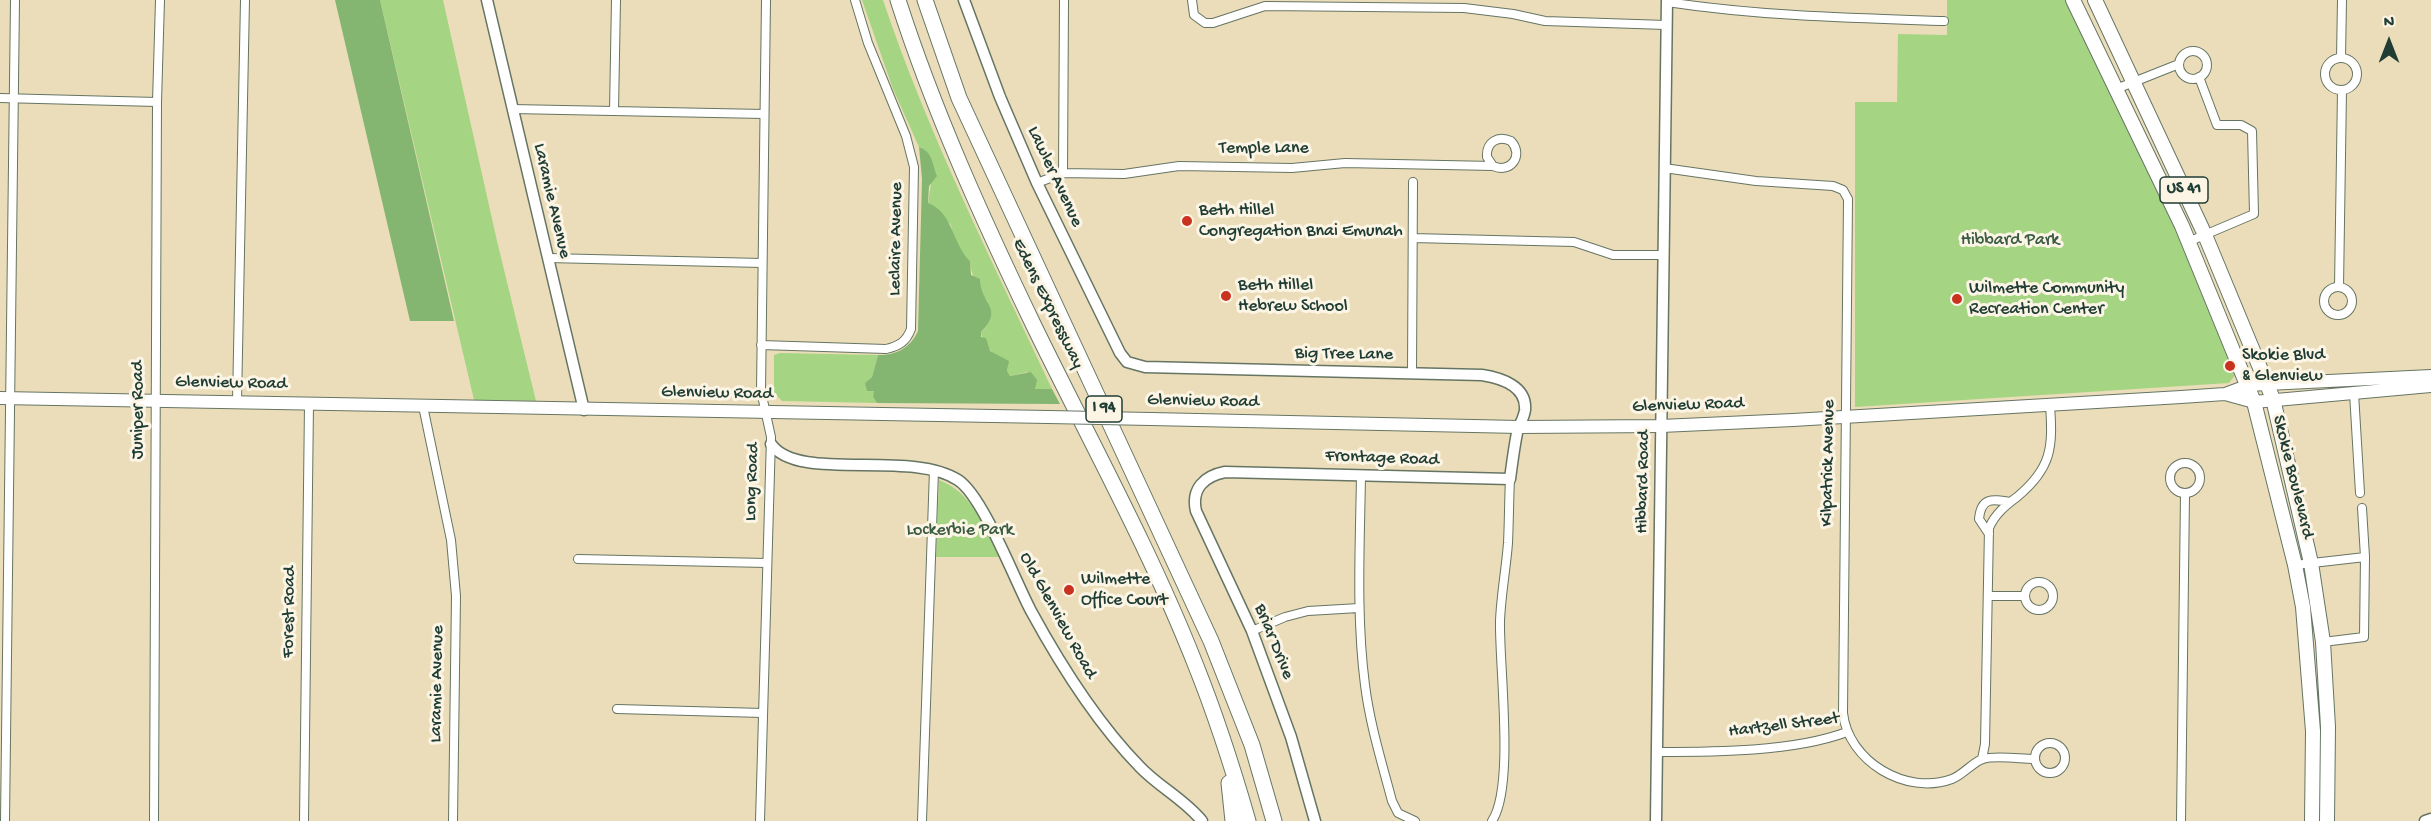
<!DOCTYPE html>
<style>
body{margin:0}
#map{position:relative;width:2431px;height:821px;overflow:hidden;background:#ebddb9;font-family:"Gochi Hand",sans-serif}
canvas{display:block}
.north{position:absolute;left:2359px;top:12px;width:60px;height:60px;-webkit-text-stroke:4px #fcf5e5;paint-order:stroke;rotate:0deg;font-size:16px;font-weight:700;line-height:24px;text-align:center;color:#1f3d34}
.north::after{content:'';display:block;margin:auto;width:21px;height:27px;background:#1f3d34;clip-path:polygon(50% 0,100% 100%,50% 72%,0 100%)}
</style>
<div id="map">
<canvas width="2431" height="821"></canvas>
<div class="north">N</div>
</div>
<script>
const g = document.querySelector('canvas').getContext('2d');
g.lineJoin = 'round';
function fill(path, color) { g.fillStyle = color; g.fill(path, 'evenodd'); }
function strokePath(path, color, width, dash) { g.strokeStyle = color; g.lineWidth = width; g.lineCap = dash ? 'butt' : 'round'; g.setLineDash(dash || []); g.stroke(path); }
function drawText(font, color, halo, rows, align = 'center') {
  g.font = font + ' "Gochi Hand",sans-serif'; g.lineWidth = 6; g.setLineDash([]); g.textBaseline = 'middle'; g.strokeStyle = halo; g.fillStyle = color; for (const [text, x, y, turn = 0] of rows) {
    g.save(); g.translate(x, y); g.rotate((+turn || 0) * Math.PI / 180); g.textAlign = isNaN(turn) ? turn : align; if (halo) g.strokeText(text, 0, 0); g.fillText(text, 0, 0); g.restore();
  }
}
fill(new Path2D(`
 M380 0H443L497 241 536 401 474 400Z
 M862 0H883C928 134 992 261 1052 389H1035L1027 372 1010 376 1007 371 1008 367C998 357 983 348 981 332L985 328 988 302C980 292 970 273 970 261 961 253 952 238 951 225L928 204 931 183 922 148 919 147 893 89Z
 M1947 0H2066L2194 267 2236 374 2229 383 1855 407V102H1897L1898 34 1947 35Z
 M780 353 878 355 872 377 865 383 875 391 873 397 877 403 782 401 774 393V355Z
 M939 480C973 493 984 527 999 557H936Z`), '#a5d583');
fill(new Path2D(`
 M335 0H380L454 321H410Z
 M919 147C933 152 932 164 937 176L929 186 928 203C953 212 952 244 970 261L971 275 980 279C980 304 1005 308 981 332V337L986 338 990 351 1009 361 1007 371 1010 376 1031 372 1037 380 1035 389H1052L1060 404 877 403 873 397 874 391H867L865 383 872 377 878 355C897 355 910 348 918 331L922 179Z`), '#84b671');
const minor = new Path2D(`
 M1192 0 1194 15 1205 23H1213L1265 6 1464 8 1513 14 1545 21 1666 25
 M1667 2C1760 16 1850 18 1944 21
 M2179 65a14 14 0 1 1 28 0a14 14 0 1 1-28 0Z
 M2341 58 2342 0
 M2325 74a16 16 0 1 1 32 0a16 16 0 1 1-32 0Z
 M2116 89 2179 64
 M0 98 157 102
 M512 109 764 114
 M614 111 616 0
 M1664 168 1756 181 1833 186 1843 190 1848 199 1843 713C1848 761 1906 796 1952 779 1963 775 1974 761 1983 759 1995 755 2021 759 2034 759
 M1063 173 1064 0
 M1037 183 1063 173 1124 174 1179 166 1292 168 1345 163 1493 166C1511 174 1524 155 1511 141 1498 135 1486 142 1487 157L1493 166
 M1413 238 1574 242 1613 255H1663
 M2188 242 2254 214 2252 131 2241 125H2217L2199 77
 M548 258 762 263
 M2339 287 2342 90
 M2324 301a14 14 0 1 1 28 0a14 14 0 1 1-28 0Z
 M761 345 886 349C899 346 906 342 911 329L914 167 906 136 868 43 855 0
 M1412 372 1413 182
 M2354 393 2360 493
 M237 402 245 0
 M423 406 451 540 456 596 453 821
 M2170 478a15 15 0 1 1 30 0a15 15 0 1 1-30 0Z
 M1361 475C1360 545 1356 616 1365 685 1370 725 1382 763 1392 801L1398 813 1415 821
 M1989 534 1979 519C1981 497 1992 499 2010 502
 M578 559 767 563
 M2295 565 2365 557
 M2025 596a14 14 0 1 1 28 0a14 14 0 1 1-28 0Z
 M1988 596H2024
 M1252 631 1285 617 1308 611 1359 608
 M2323 642 2364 637 2365 557 2362 508
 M617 709 763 713
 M2035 758a15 15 0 1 1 30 0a15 15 0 1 1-30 0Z
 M1657 752C1715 752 1793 752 1847 732
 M1982 759 1985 744 1989 528C1995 514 2006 505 2017 497 2052 468 2053 447 2050 405
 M5 821 15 0
 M154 821 157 102 160 0
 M304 821 309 404
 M760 821 771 437 761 391 766 0
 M922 821 934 470
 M1492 821C1515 787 1499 666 1500 621 1501 595 1506 569 1508 543 1509 522 1509 500 1510 479
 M2181 821 2185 494`);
const tertiary = new Path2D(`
 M487 0 584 410
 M964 0 1000 97 1037 183 1120 353 1127 362 1145 367 1482 375C1501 378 1527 386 1525 410 1524 418 1519 425 1517 433 1514 448 1512 464 1510 479L1225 472C1204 476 1191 489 1196 511L1252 631 1291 737 1315 821
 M771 444C798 483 910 449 958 480 983 496 1015 581 1031 611 1061 666 1096 722 1140 767 1159 787 1184 799 1202 821
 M1656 821 1667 0
 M2425 821 2431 819`);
const secondary = new Path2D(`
 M2225 394 2254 402 2431 386
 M0 398 1048 417
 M1151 419 1519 427 1661 426 1793 420 2181 397 2225 394 2249 385 2267 384 2431 376`);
const primary = new Path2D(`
 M2073 0 2182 226 2254 402 2295 565 2303 607 2313 731 2312 821
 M2095 0 2205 235 2273 399 2311 563 2323 642 2328 727 2327 821`);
const motorway = new Path2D(`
 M898 0C934 112 983 220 1034 326 1089 439 1150 549 1196 666 1216 716 1233 769 1248 821
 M925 0 959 98 1211 641 1252 745 1274 821
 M1229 783 1233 821`);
strokePath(minor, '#667563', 10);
strokePath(tertiary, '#667563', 13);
strokePath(secondary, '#667563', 14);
strokePath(primary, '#667563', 16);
strokePath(motorway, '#667563', 17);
strokePath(minor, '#fff', 8);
strokePath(tertiary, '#fff', 10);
strokePath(secondary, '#fff', 12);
strokePath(primary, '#fff', 14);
strokePath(motorway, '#fff', 15);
const secondaryBridge = new Path2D(`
 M1048 417 1151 419`);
strokePath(secondaryBridge, '#667563', 14, []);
strokePath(secondaryBridge, '#fff', 12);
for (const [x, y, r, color] of [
 [1187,221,6,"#c8321e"],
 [1226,296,6,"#c8321e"],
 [1957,299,6,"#c8321e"],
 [2230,366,6,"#c8321e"],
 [1069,590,6,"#c8321e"]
]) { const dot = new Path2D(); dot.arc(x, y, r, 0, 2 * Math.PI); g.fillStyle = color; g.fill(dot); strokePath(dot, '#fcf5e5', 2); }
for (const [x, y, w] of [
 [2184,190,48],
 [1104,409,36]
]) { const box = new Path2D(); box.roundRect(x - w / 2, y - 13, w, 26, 4.5); g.fillStyle = '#fcf5e5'; g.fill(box); strokePath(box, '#1f3d34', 1.5); }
drawText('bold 16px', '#1f3d34', null, [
 ["US 41",2184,190],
 ["I 94",1104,409]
]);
drawText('18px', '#1f3d34', '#fcf5e5', [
 ["Temple Lane",1264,149],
 ["Lawler Avenue",1054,177,65],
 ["Laramie Avenue",551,201,77],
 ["Leclaire Avenue",897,239,-89],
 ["Edens Expressway",1047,304,64],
 ["Big Tree Lane",1344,355,1],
 ["Glenview Road",231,384,1],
 ["Glenview Road",717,394,1],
 ["Glenview Road",1203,402,1],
 ["Glenview Road",1688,406,-2],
 ["Juniper Road",139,410,-90],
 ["Frontage Road",1382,459,2],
 ["Kilpatrick Avenue",1829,463,-89],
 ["Skokie Boulevard",2292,477,76],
 ["Long Road",753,482,-88],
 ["Hibbard Road",1644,482,-89],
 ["Forest Road",290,612,-89],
 ["Old Glenview Road",1057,616,61],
 ["Briar Drive",1273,642,68],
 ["Laramie Avenue",438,684,-89],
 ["Hartzell Street",1784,726,-7]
]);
drawText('18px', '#1f3d34', '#fcf5e5', [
 ["Beth Hillel",1199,211],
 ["Congregation Bnai Emunah",1199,232],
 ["Beth Hillel",1238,286],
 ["Hebrew School",1238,307],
 ["Wilmette Community",1969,289],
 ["Recreation Center",1969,310],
 ["Skokie Blvd",2242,356],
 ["& Glenview",2242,377],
 ["Wilmette",1081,580],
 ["Office Court",1081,601]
], 'left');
drawText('18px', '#3a5b44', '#fcf5e5', [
 ["Hibbard Park",2010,241],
 ["Lockerbie Park",960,531]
]);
</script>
